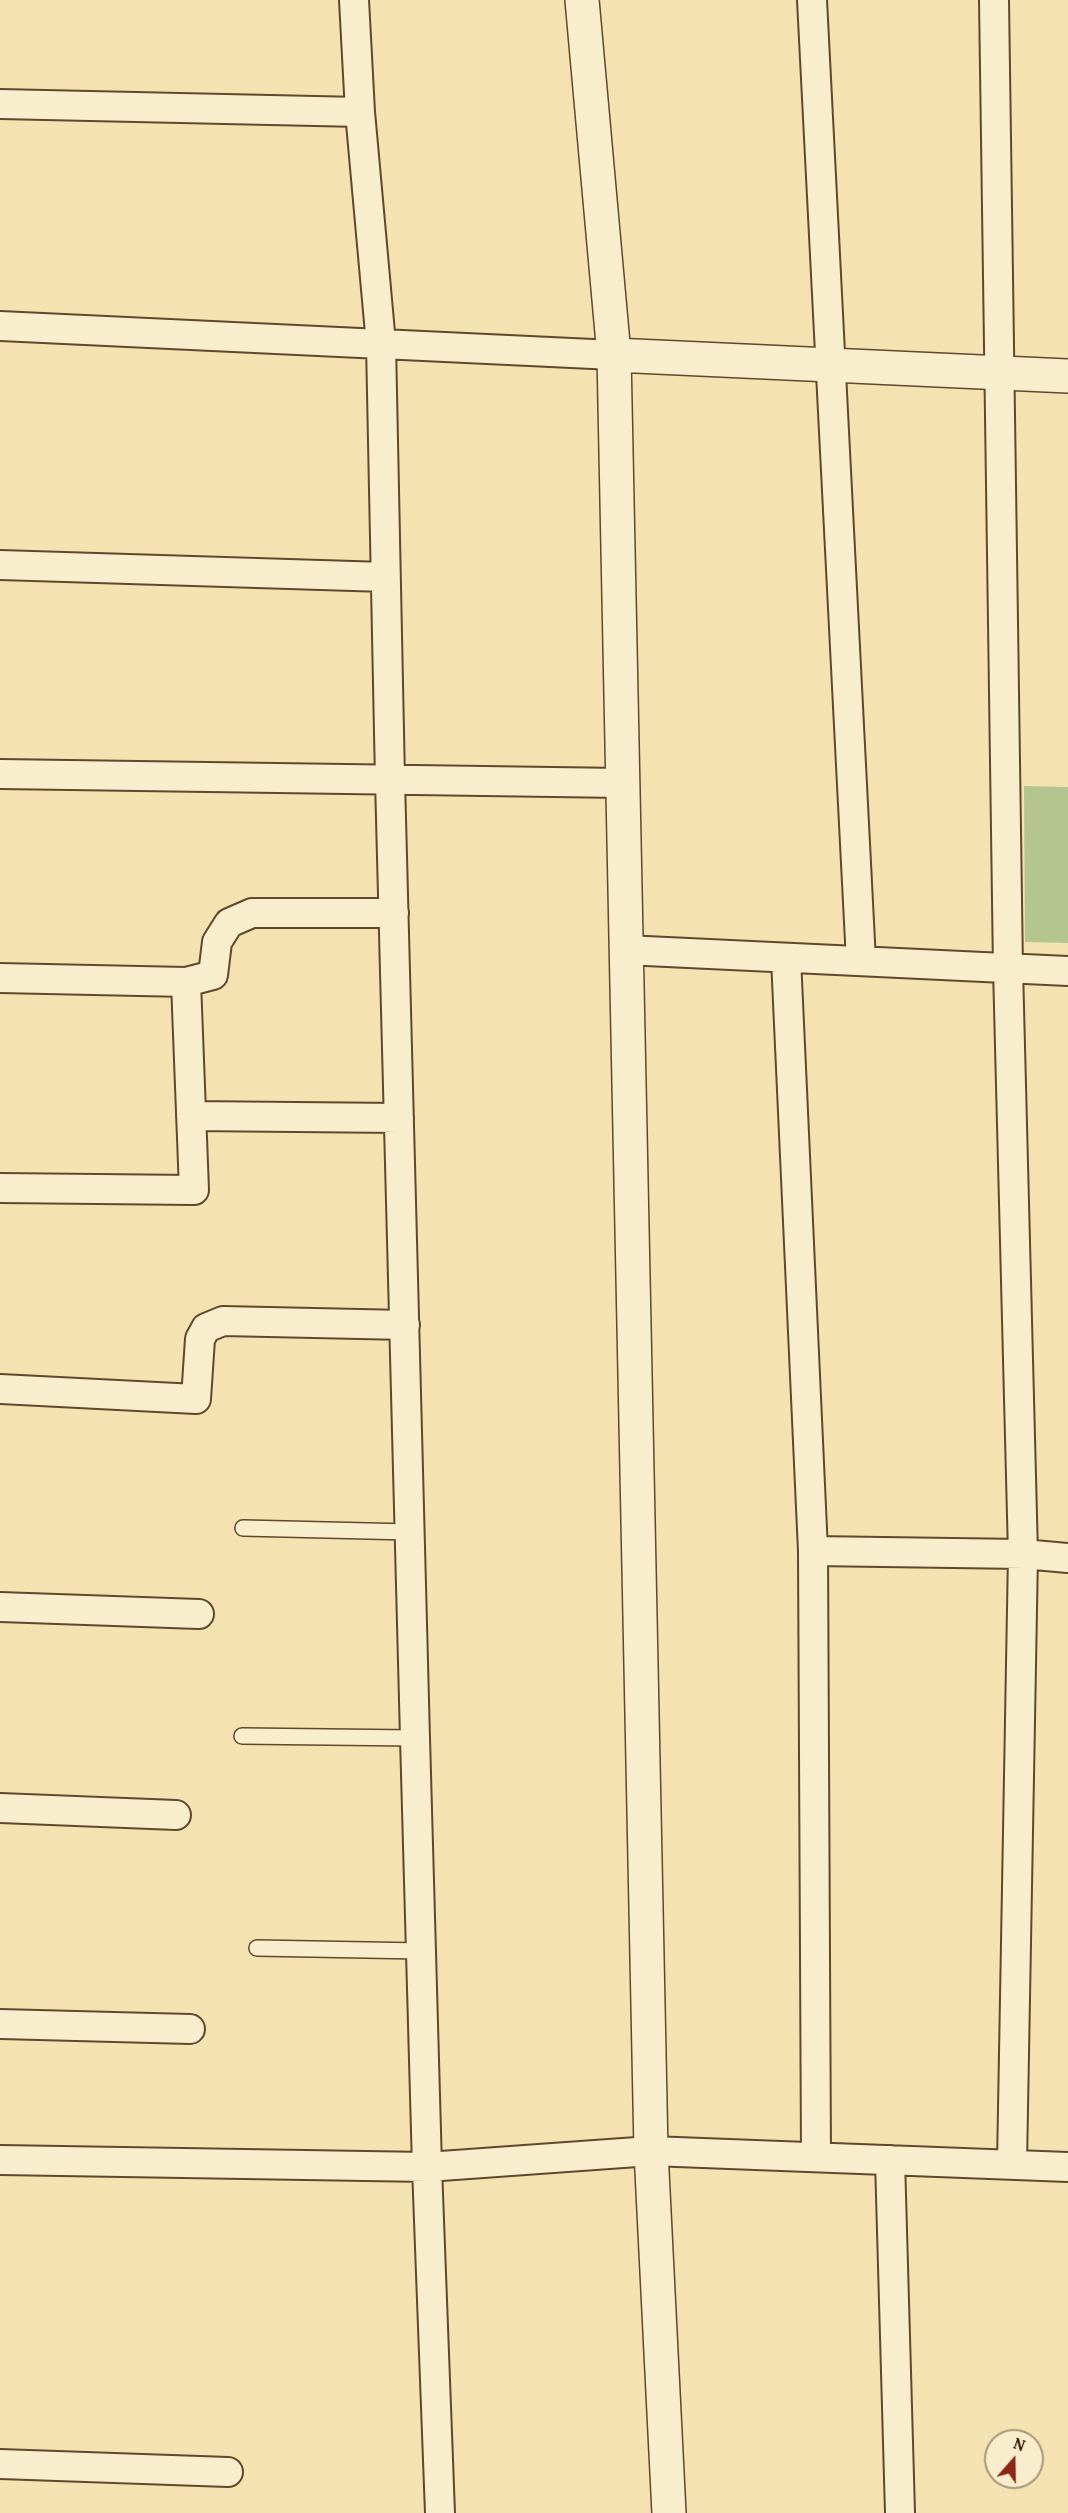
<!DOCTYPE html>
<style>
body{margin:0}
#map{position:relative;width:1068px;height:2513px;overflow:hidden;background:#f4e3b0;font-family:"Gentium Book Plus",serif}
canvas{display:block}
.north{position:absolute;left:984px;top:2429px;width:60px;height:60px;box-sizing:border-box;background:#f8edcc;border:2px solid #a7967b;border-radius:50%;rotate:20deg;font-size:16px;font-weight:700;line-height:24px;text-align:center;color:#2e1301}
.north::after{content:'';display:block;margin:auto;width:21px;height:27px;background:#8f2418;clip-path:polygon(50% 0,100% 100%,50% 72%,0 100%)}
</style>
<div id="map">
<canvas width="1068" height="2513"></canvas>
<div class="north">N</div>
</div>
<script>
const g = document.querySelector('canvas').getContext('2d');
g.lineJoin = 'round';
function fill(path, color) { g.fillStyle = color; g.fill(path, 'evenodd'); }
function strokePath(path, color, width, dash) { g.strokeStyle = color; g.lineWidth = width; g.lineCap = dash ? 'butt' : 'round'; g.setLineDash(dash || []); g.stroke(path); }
fill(new Path2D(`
 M1024 786 1068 787V943L1025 942Z`), '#b5c590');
const service = new Path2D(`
 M243 1528 410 1532
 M242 1736 415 1738
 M257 1948 421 1951`);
const minor = new Path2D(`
 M354 0 360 112 381 344 390 780 415 1738 427 2167 440 2513
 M812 0 861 961
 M994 0 1008 968 1023 1554 1012 2164
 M0 104 360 112
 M0 326 614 355
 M0 565 385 577
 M0 774 622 783
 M625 950 1068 971
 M786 958 813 1551 816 2157
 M0 978 186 982 213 975 217 942 229 923 252 913H394
 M191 1116 399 1118
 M0 1188 194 1190 186 982
 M0 1389 196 1399 200 1339 206 1328 223 1321 405 1325
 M813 1551 1023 1554 1068 1558
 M0 1607 199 1614
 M0 1808 176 1815
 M0 2024 190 2029
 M0 2160 427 2167 651 2151 1068 2167
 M890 2160 900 2513
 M0 2464 228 2472`);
const tertiary = new Path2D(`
 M582 0 614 355 651 2151 669 2513
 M614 355 1068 376`);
strokePath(service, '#60472d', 18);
strokePath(minor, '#60472d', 32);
strokePath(tertiary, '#60472d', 36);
strokePath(service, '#f8edcc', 15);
strokePath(minor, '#f8edcc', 28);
strokePath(tertiary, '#f8edcc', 33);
</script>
